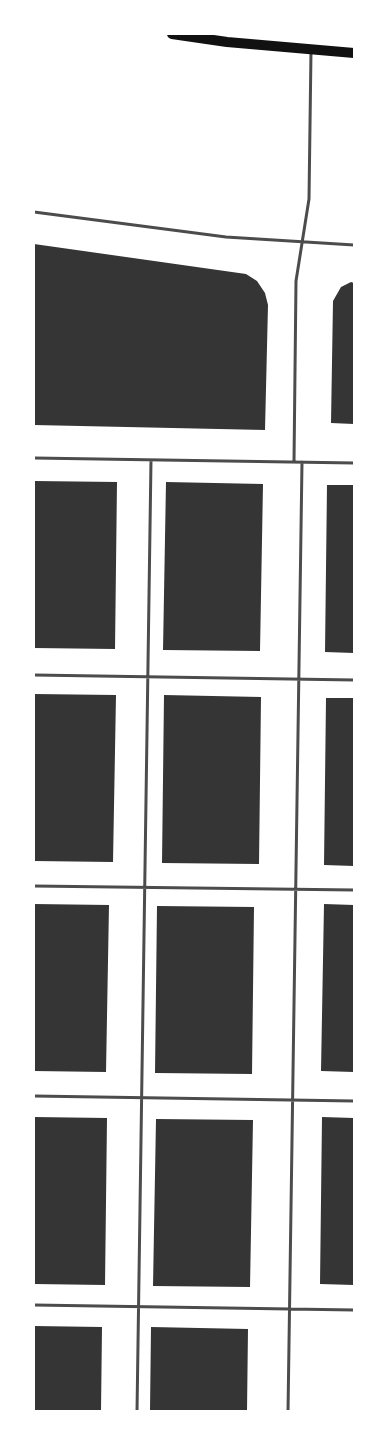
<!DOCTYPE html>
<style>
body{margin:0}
#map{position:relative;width:388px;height:1445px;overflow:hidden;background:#fff;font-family:Manrope,sans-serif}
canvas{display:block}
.frame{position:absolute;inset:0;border:35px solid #fff;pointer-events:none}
</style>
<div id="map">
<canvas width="388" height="1445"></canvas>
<div class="frame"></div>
</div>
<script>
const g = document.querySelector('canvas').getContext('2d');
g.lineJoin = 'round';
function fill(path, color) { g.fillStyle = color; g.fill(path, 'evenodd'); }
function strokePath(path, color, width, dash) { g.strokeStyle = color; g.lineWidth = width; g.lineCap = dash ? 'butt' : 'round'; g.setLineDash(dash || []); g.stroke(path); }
fill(new Path2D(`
 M34 244 246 274 257 281 265 293 268 305 265 430 34 425Z
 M351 282 354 283V424L331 423 333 301 341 287Z
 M34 481 117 482 115 649 34 648Z
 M166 482 263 484 260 651 163 650Z
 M327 485H354V653L325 652Z
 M34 694 116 695 113 862 34 861Z
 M164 695 261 697 259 864 162 863Z
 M326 698H354V866L324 865Z
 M34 904 109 905 106 1072 34 1071Z
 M324 904 354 905V1072L321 1071Z
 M157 906 254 907 252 1074 155 1073Z
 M34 1117 107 1118 105 1285 34 1284Z
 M322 1117 354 1118V1285L320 1284Z
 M156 1119 253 1120 250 1287 153 1286Z
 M34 1326 102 1327 101 1411H34Z
 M151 1327 248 1329 247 1411H150Z`), '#353535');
strokePath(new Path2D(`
 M34 212 226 237 354 245
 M34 458 354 463
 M294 462 296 281 309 199 311 51
 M34 675 354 680
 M34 886 354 890
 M34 1096 354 1101
 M34 1305 354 1310
 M137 1411 151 460
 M288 1411 302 462`), '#4c4c4c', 3);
strokePath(new Path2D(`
 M172 34 227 42 354 53`), '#111', 10);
</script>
